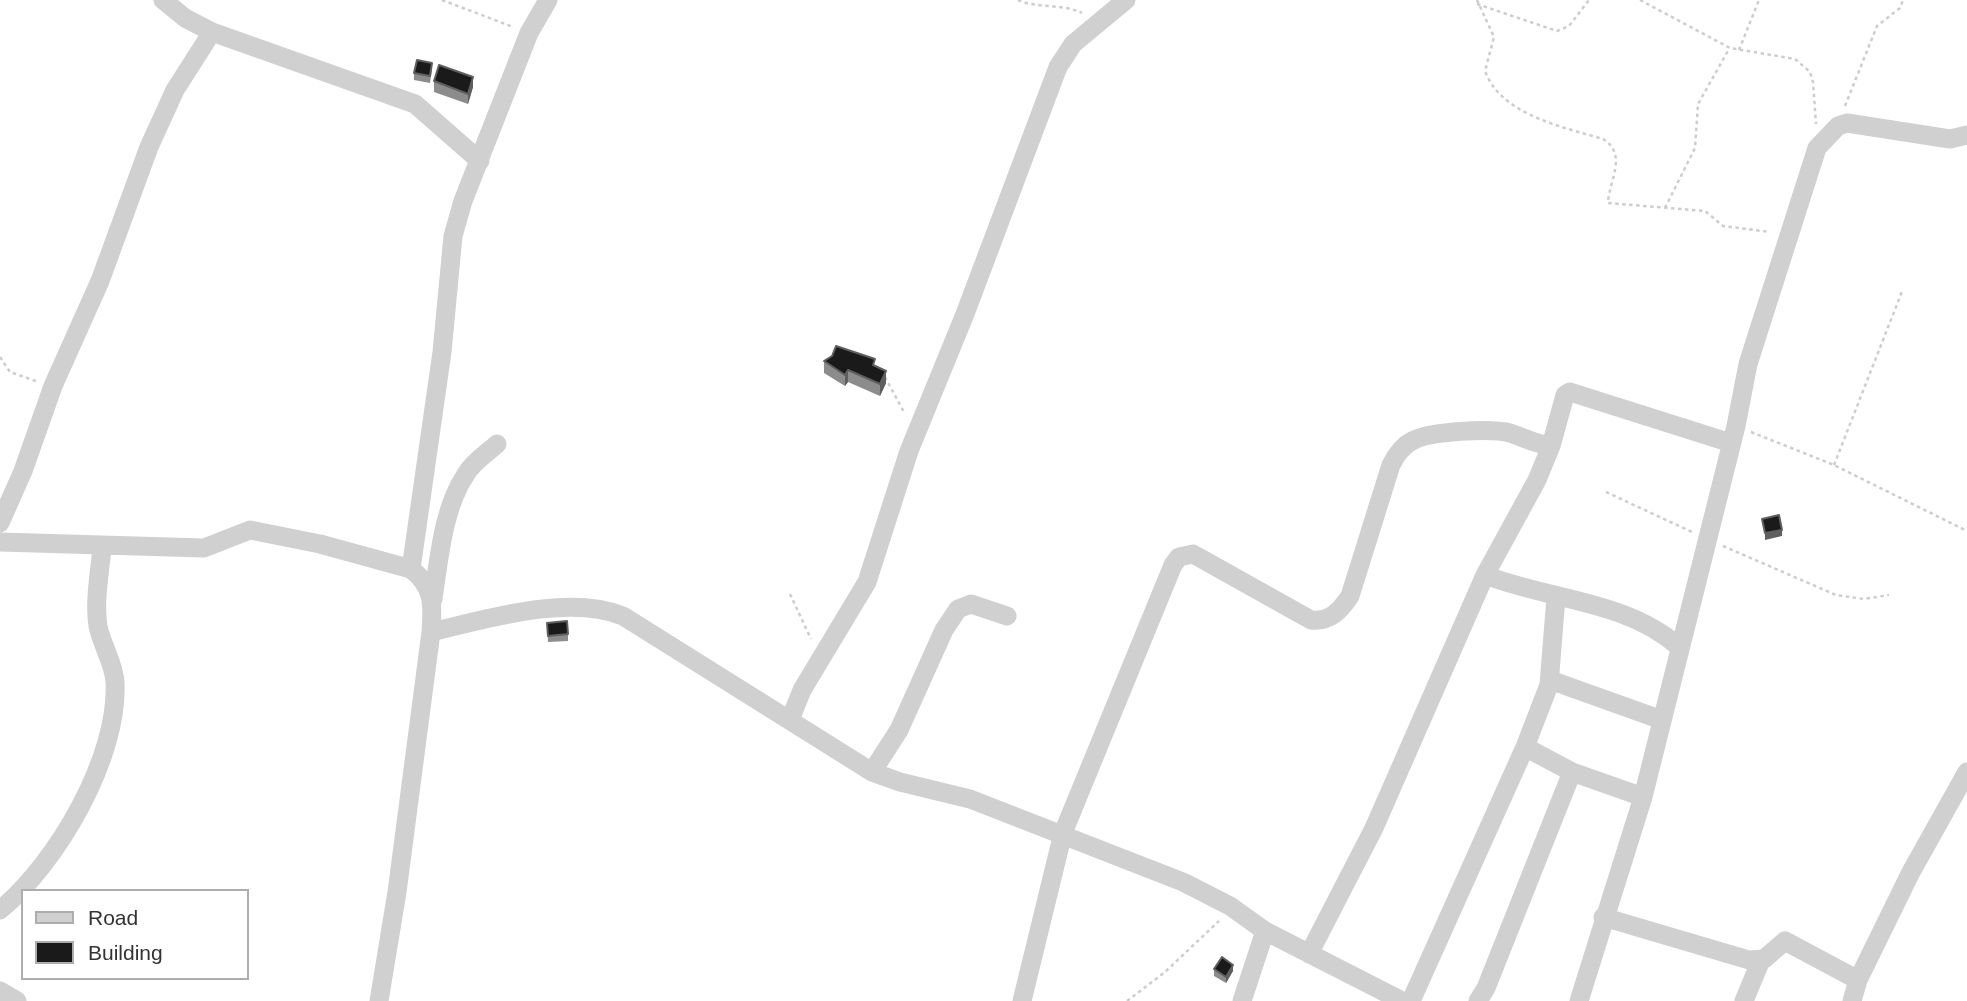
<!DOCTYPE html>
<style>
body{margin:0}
#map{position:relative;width:1967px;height:1001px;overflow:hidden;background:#fff;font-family:Arial,sans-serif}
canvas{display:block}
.legend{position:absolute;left:21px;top:889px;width:228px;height:91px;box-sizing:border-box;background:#fff;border:2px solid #adadad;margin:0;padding:9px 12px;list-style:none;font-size:21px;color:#333}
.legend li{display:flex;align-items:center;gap:14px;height:35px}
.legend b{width:35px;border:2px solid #adadad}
</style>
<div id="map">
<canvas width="1967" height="1001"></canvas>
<ul class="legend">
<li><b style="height:9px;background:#d0d0d0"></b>Road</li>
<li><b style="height:19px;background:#1a1a1a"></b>Building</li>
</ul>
</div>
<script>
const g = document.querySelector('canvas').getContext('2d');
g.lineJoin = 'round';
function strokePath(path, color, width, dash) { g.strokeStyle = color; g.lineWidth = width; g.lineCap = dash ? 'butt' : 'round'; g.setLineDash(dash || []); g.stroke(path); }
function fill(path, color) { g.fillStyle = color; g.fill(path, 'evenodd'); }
strokePath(new Path2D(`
 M442 0 513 27
 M1018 0C1038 9 1061 3 1082 13
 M1477 0 1494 37 1485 71C1501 115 1563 127 1603 139 1628 154 1609 181 1608 203L1705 211 1723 226 1770 232
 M1640 0 1730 48 1795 59 1810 72 1813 82 1816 124
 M1477 4 1557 31 1569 26 1589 0
 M1739 50 1759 0
 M1845 106 1877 26 1900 8 1903 0
 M1665 208 1695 148 1698 104 1729 49
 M0 357 10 372 36 381
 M885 377 905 414
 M1751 432 1834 465 1967 531
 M1834 465 1903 289
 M1606 492 1692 532
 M1723 546 1836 595 1864 599 1889 595
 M790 594 811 639
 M1127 1001 1165 972 1219 921`), '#cdcdcd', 2.5, [3.5, 3.5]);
strokePath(new Path2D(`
 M163 0 185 18 212 32 415 104 480 161
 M0 523 23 471 53 386 100 281 149 147 175 90 212 32
 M0 542 204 548 250 530 320 544 411 569
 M1485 575C1549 600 1625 600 1678 646
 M433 599C439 559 443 508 466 474 473 462 487 453 497 444
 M431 632C433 605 434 587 411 569L442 352 453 236 463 201 529 33 548 0
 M1550 680 1662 720
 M790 720 802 690 867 582 909 451 965 314 1058 67 1073 44 1126 0
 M1525 747 1572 772 1643 797
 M872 772 899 730 944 630 958 609 971 604 1007 616
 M0 910C57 863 119 757 115 682 114 663 102 646 98 626 94 601 100 572 102 547
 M1603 917 1749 960 1764 959 1785 941 1858 980
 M1309 954 1374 828 1485 575 1537 480 1551 446 1565 395 1570 392 1731 443
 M0 991 17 1001
 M379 1001 397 892 431 632C487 619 568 594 623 616L872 772 900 782 970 799 1183 882 1230 906 1265 931 1402 1001
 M1022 1001 1063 833 1173 565 1179 557 1193 554 1311 620C1330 622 1340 611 1350 596L1391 465C1396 455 1402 446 1412 441 1429 431 1491 428 1510 433 1525 438 1535 444 1551 446
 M1242 1001 1265 931
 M1411 1001 1525 747 1549 685 1556 597
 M1478 1001 1486 988 1572 772
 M1579 1001 1643 797 1736 426 1748 364 1817 148 1838 126 1847 123 1950 139 1967 135
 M1744 1001 1761 960
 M1852 1001 1858 980 1911 872 1967 772`), '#d0d0d0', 19);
fill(new Path2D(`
 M432 69 430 83 414 80V73Z
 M434 81 473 87 468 104 434 92Z
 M824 361 875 366 886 383 880 396 848 382 845 386 824 373Z
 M547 623 568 634V641L548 642Z
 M1214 969 1233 971 1226 983 1214 976Z`), '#8c8c8c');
fill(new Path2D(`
 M473 77V87L468 104V94Z
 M848 370V382L845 386V375Z
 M886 371V383L880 396V384Z
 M1782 530V536L1765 540V533Z
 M1233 965V971L1226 983V977Z`), '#5f5f5f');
const building = new Path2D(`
 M417 60 432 63 430 76 414 73Z
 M439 65 473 77 468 94 434 81Z
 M836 346 875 359 873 365 886 371 880 384 848 370 845 375 824 361 832 356Z
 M1779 515 1782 530 1765 533 1762 519Z
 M567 621 568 634 548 636 547 623Z
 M1222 957 1233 965 1226 977 1214 969Z`);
fill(building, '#1a1a1a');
strokePath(building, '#5f5f5f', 2);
</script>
